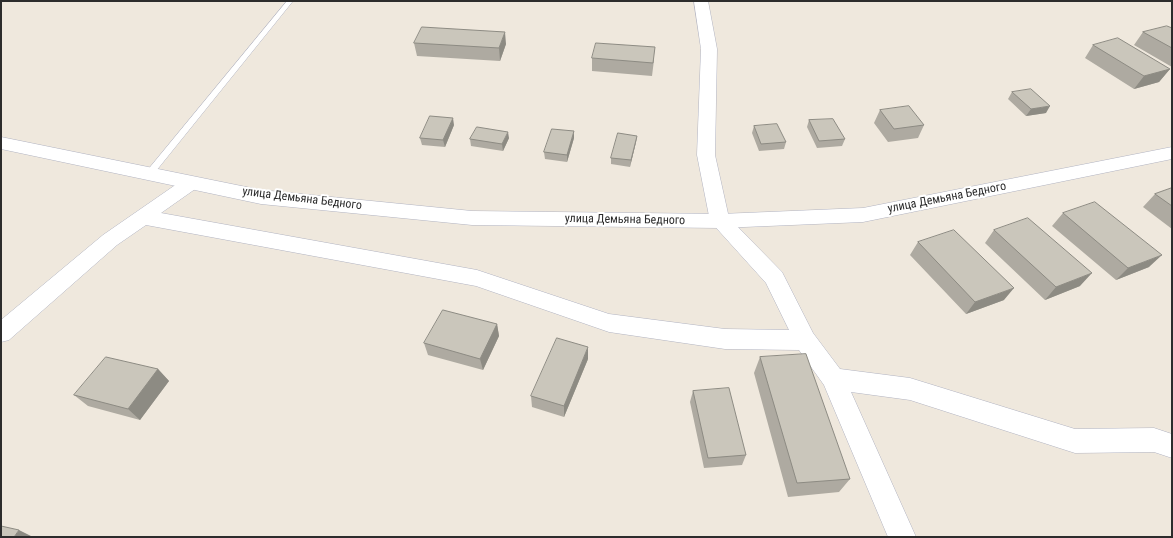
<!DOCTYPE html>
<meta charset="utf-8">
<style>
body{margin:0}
#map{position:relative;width:1173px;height:538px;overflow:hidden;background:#efe8dd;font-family:"Roboto Condensed",sans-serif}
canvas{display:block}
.frame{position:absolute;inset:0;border:2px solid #2c2c2c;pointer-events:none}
</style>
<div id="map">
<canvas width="1173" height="538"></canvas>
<div class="frame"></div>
</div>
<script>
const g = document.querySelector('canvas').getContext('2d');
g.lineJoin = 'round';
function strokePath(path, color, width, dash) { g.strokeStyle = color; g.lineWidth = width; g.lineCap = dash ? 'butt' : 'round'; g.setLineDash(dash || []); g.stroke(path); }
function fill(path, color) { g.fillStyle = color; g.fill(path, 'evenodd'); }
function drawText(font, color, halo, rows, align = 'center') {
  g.font = font + ' "Roboto Condensed",sans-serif'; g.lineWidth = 4; g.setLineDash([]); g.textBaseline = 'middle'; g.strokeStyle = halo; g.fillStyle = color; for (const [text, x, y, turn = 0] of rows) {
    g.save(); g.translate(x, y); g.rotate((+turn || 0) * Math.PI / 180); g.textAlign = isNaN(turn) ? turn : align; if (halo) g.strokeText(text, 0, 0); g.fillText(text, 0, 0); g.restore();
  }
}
const service = new Path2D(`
 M287 1H293L152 176H146L145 174 146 172Z`);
const minor = new Path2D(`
 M694 1H708L717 49 715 155 729 218 782 272 813 333 840 369 910 378 1075 429 1154 428 1172 434V458L1154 452 1075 453 910 400 851 392 916 537H888L824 385 799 350 725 349 609 332 476 286 146 225 117 245 9 340 1 342V320L103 235 184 179 191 177 198 179 200 183 198 187 161 213 477 270 609 314 725 329 789 330 766 283 710 221 697 155 701 49Z`);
const tertiary = new Path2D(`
 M1 137 261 190 472 211 720 214 863 208 1172 147V159L863 222 720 228 472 225 261 204 1 149Z`);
strokePath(service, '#b1b3c1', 1);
strokePath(minor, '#b1b3c1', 1);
strokePath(tertiary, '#b1b3c1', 1);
fill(service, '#fff');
fill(minor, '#fff');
fill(tertiary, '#fff');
fill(new Path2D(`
 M1172 28V67L1134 45 1143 32Z
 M414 43 506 44 500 61 417 56Z
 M1093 45 1170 69 1159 82 1134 89 1085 58Z
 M592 58 654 60 652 76 592 71Z
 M1012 92 1046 113 1026 116 1008 99Z
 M880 110 924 125 918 138 888 142 874 123Z
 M809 120 845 139 842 146 817 148 807 127Z
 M454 125 445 147 422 145 420 138Z
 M754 126 786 142 784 149 759 151 752 133Z
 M637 136 636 142 630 167 611 164V158Z
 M509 138 503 151 471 146 470 139Z
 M574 138 567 162 545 159 544 152Z
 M1172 188V229L1143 207 1155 194Z
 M1063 213 1149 267 1116 280 1052 226Z
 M994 230 1080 286 1045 300 985 243Z
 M918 242 1004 300 966 314 910 255Z
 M497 324 499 336 483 370 428 355 424 343Z
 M760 357 850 479 839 492 788 497 754 373Z
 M588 359 564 417 532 407 531 396Z
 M158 369 169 381 140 420 88 406 74 395Z
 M693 391 746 455 742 465 704 468 690 402Z`), '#aeaaa1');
fill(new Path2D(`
 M505 32 506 44 500 61 499 48Z
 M1170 69 1159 82 1134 89 1144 76Z
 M1050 106 1046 113 1026 116 1031 109Z
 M453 118 454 125 445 147 443 140Z
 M574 131V138L567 162V155Z
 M508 132 509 138 503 151 502 144Z
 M637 136 636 142 630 167 631 160Z
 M1162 255 1149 267 1116 280 1128 268Z
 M1092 273 1080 286 1045 300 1056 287Z
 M1014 288 1004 300 966 314 975 302Z
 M497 324 499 336 483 370 480 359Z
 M588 347V359L564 417V406Z
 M158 369 169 381 140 420 128 409Z
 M19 530 33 537H14Z`), '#8d8b83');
const building = new Path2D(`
 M1167 26 1172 28V48L1143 32Z
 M422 27 505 32 499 48 414 43Z
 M1118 38 1170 69 1144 76 1093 45Z
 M596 43 655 47 653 63 592 58Z
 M1031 89 1050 106 1031 109 1012 92Z
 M909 106 924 125 894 129 880 110Z
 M430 116 453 118 443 140 420 138Z
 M833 119 845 139 819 141 809 120Z
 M777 124 786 142 761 144 754 126Z
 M477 127 508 132 502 144 470 139Z
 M552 129 574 131 567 155 544 152Z
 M618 133 637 136 631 160 611 158Z
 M1172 188V206L1155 194Z
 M1095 202 1162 255 1128 268 1063 213Z
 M1028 218 1092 273 1056 287 994 230Z
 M954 230 1014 288 975 302 918 242Z
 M443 310 497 324 480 359 424 343Z
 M557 338 588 347 564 406 531 396Z
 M806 354 850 479 797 483 760 357Z
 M106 357 158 369 128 409 74 395Z
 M729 388 746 455 708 458 693 391Z
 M1 526 19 530 14 537H1Z`);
fill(building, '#cac6bb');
strokePath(building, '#8d8b83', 1);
drawText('12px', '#2c2c2c', '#fff', [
 ["улица Демьяна Бедного",947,198,-11],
 ["улица Демьяна Бедного",302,199,7],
 ["улица Демьяна Бедного",625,220,1]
]);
</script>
